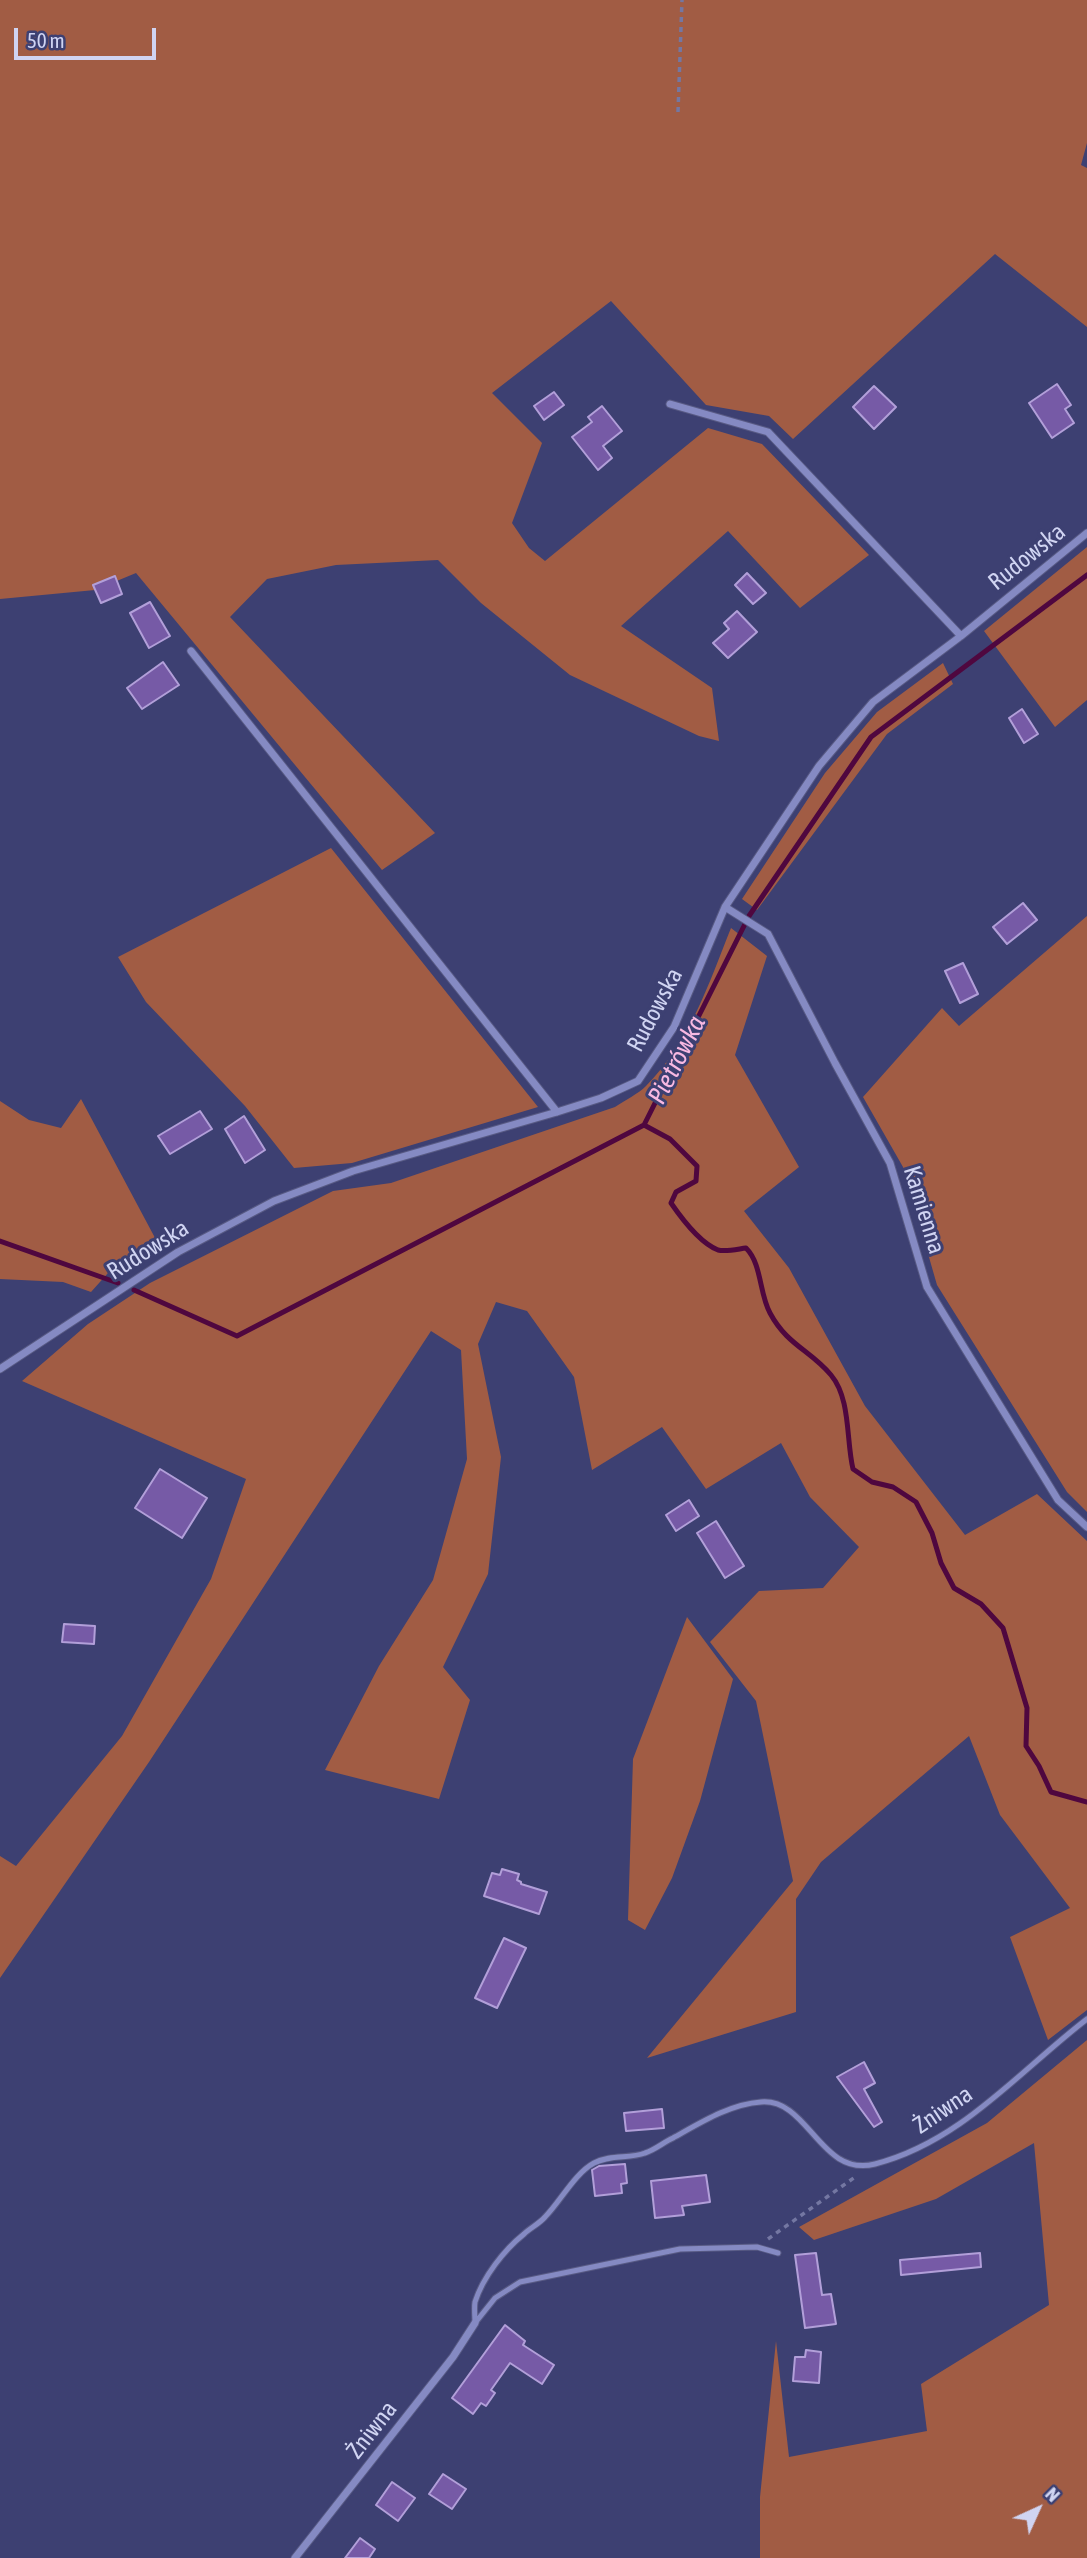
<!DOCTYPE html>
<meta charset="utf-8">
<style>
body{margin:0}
#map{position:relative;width:1087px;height:2558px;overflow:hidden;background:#3d4072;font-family:"Asap Condensed",sans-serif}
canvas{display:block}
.north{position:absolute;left:1003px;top:2474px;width:70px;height:70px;-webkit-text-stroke:5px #3d4072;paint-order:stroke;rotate:45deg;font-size:19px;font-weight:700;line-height:28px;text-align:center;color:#d0d4f2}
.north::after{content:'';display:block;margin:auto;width:24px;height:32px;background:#d0d4f2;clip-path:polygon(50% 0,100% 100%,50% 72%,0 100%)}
.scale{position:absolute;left:14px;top:28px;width:142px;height:32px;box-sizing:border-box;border:4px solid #d0d4f2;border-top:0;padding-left:9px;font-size:21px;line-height:24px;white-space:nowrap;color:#d0d4f2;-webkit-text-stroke:5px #3d4072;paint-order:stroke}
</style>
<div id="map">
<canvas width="1087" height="2558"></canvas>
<div class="north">N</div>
<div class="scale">50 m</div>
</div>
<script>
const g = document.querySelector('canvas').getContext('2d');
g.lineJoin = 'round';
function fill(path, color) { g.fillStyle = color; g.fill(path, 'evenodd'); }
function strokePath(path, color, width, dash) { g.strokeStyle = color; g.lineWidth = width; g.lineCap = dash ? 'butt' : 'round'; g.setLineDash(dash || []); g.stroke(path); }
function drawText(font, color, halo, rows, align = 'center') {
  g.font = font + ' "Asap Condensed",sans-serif'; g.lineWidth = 6; g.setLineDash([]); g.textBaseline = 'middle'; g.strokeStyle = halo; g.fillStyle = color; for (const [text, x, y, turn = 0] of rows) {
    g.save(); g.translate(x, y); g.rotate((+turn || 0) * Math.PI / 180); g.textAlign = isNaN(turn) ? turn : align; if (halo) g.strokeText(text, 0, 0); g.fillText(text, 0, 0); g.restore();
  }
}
fill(new Path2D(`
 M0 0H1087V143L1081 165 1087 168V327L995 254 793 439 769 416 706 405 611 301 492 393 542 443 512 523 529 548 545 561 708 428 762 444 869 555 800 608 728 531 621 626 712 688 719 741 699 736 570 675 481 603 438 560 336 565 267 579 230 617 435 833 382 870 136 573 95 590 0 599Z
 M1087 547V700L1055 727 984 631Z
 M943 663 953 684 887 734 757 910 742 899 825 773 877 712Z
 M331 848 538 1107 352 1163 294 1168 245 1106 146 1002 118 957Z
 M1087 916V1512L1067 1492 937 1285 903 1167 863 1097 942 1008 959 1026Z
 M731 928 767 956 735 1055 799 1167 744 1211 789 1268 865 1406 965 1535 1037 1494 1087 1541V2010L1048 2040 1010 1937 1070 1908 1000 1815 969 1736 821 1862 796 1899V2012L647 2058 793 1881 756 1701 710 1642 759 1591 823 1588 859 1547 810 1497 781 1443 706 1489 662 1427 592 1470 574 1377 527 1311 496 1302 478 1344 501 1457 488 1574 443 1667 470 1700 439 1799 325 1770 379 1666 433 1580 467 1459 461 1350 431 1331 149 1762 0 1978V1856L16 1866 122 1736 211 1579 246 1479 22 1381 88 1324 150 1283 333 1191 391 1183 615 1107C625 1100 638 1094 646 1086 690 1042 709 983 731 928Z
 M81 1099 162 1251 108 1273 91 1292 63 1282 0 1279V1101L29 1120 61 1128Z
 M687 1617 733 1679 700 1801 672 1878 645 1930 628 1920 633 1759Z
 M1087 2040V2558H760V2497L776 2341 789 2457 927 2431 921 2384 1049 2305 1034 2143 936 2199 814 2240 799 2227 987 2123Z`), '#a15c44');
strokePath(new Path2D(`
 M644 1125 670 1139 697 1166 696 1181 676 1192 671 1203C682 1219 700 1243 718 1250 726 1252 738 1249 746 1248 762 1264 759 1293 770 1313 787 1345 810 1350 831 1375 851 1399 846 1440 853 1469L872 1482 893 1487 916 1502 932 1533 941 1563 954 1588 981 1604 1003 1628 1027 1708 1026 1746 1039 1766 1051 1792 1087 1802
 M644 1125 749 916 871 737 1087 575
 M0 1241 118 1283
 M134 1290 237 1336 644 1125`), '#4f073f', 5);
const building = new Path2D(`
 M1057 384 1071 405 1065 409 1074 423 1052 438 1029 403Z
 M874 386 896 407 874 429 853 407Z
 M554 392 564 405 544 420 534 406Z
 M602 406 622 431 603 446 612 458 598 470 572 437 592 422 588 417Z
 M747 573 766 593 753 604 735 585Z
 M115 576 122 594 101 603 93 585Z
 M150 602 170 636 149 648 130 613Z
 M737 611 757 632 728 658 713 643 729 629 724 623Z
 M163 662 179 685 142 709 127 688Z
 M1022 709 1038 734 1024 743 1009 718Z
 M1023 903 1037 920 1007 944 993 927Z
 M963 963 978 994 960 1003 945 971Z
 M200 1111 212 1129 170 1154 158 1136Z
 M244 1116 265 1150 245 1163 225 1129Z
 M160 1469 207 1498 182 1538 135 1508Z
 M689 1500 699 1516 676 1531 666 1515Z
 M716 1521 744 1566 725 1578 697 1533Z
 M64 1624 95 1626 94 1644 62 1642Z
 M502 1869 519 1874 517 1880 521 1882V1884L547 1892 539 1914 484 1896 492 1873 500 1875Z
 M504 1938 526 1948 497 2008 475 1998Z
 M864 2062 875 2083 864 2089 882 2122 874 2127 837 2077Z
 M662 2109 664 2128 626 2131 624 2113Z
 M625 2164 627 2183 621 2184 622 2193 595 2196 592 2170 599 2166Z
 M706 2175 710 2202 682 2206 684 2215 655 2218 651 2181Z
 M816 2253 822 2295 831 2294 836 2324 805 2328 795 2255Z
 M980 2253 981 2267 901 2275 900 2260Z
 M505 2325 525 2341 523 2345 554 2365 542 2384 510 2363 491 2390 495 2393 486 2406 481 2403 473 2414 452 2398Z
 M806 2350 821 2352 819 2383 793 2381 795 2357H805Z
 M443 2474 466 2489 452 2509 429 2494Z
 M392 2482 415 2498 398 2521 376 2505Z
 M360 2538 375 2549 369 2558H345Z`);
fill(building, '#765aa6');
strokePath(building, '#b29fd9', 2);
const service = new Path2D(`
 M475 2323C475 2317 474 2308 475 2302 483 2277 504 2250 524 2234 530 2228 539 2224 545 2217 560 2202 575 2173 594 2163 611 2154 629 2159 645 2153 655 2150 664 2142 673 2138 700 2123 730 2104 761 2102 809 2098 820 2178 875 2164 961 2142 1019 2071 1087 2019
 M475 2323 495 2298 520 2282 680 2249 757 2247 778 2253`);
const minor = new Path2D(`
 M670 404 768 432 961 636
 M191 651 557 1112
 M725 907 768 934 835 1063 890 1163 927 1287 1058 1500 1087 1527
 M0 1369 178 1252 274 1201 353 1171 557 1112 601 1098 638 1081 674 1027 725 907 819 766 873 702 961 636 1087 533
 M295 2558 453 2357 475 2323`);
strokePath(service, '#585a84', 7);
strokePath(minor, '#585a84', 9);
strokePath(new Path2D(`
 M678 112 682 0
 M768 2239 855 2177`), '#7477a2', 3.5, [5, 5]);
strokePath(service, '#858ac3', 5);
strokePath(minor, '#858ac3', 7);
drawText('24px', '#d0d4f2', '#3d4072', [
 ["Rudowska",1027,557,-39],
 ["Rudowska",655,1010,-62],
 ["Kamienna",924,1210,73],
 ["Rudowska",148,1250,-32],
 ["Żniwna",943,2110,-34],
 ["Żniwna",372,2430,-52]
]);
drawText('italic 26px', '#f8b9e2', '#3d4072', [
 ["Pietrówka",677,1060,-63]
]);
</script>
